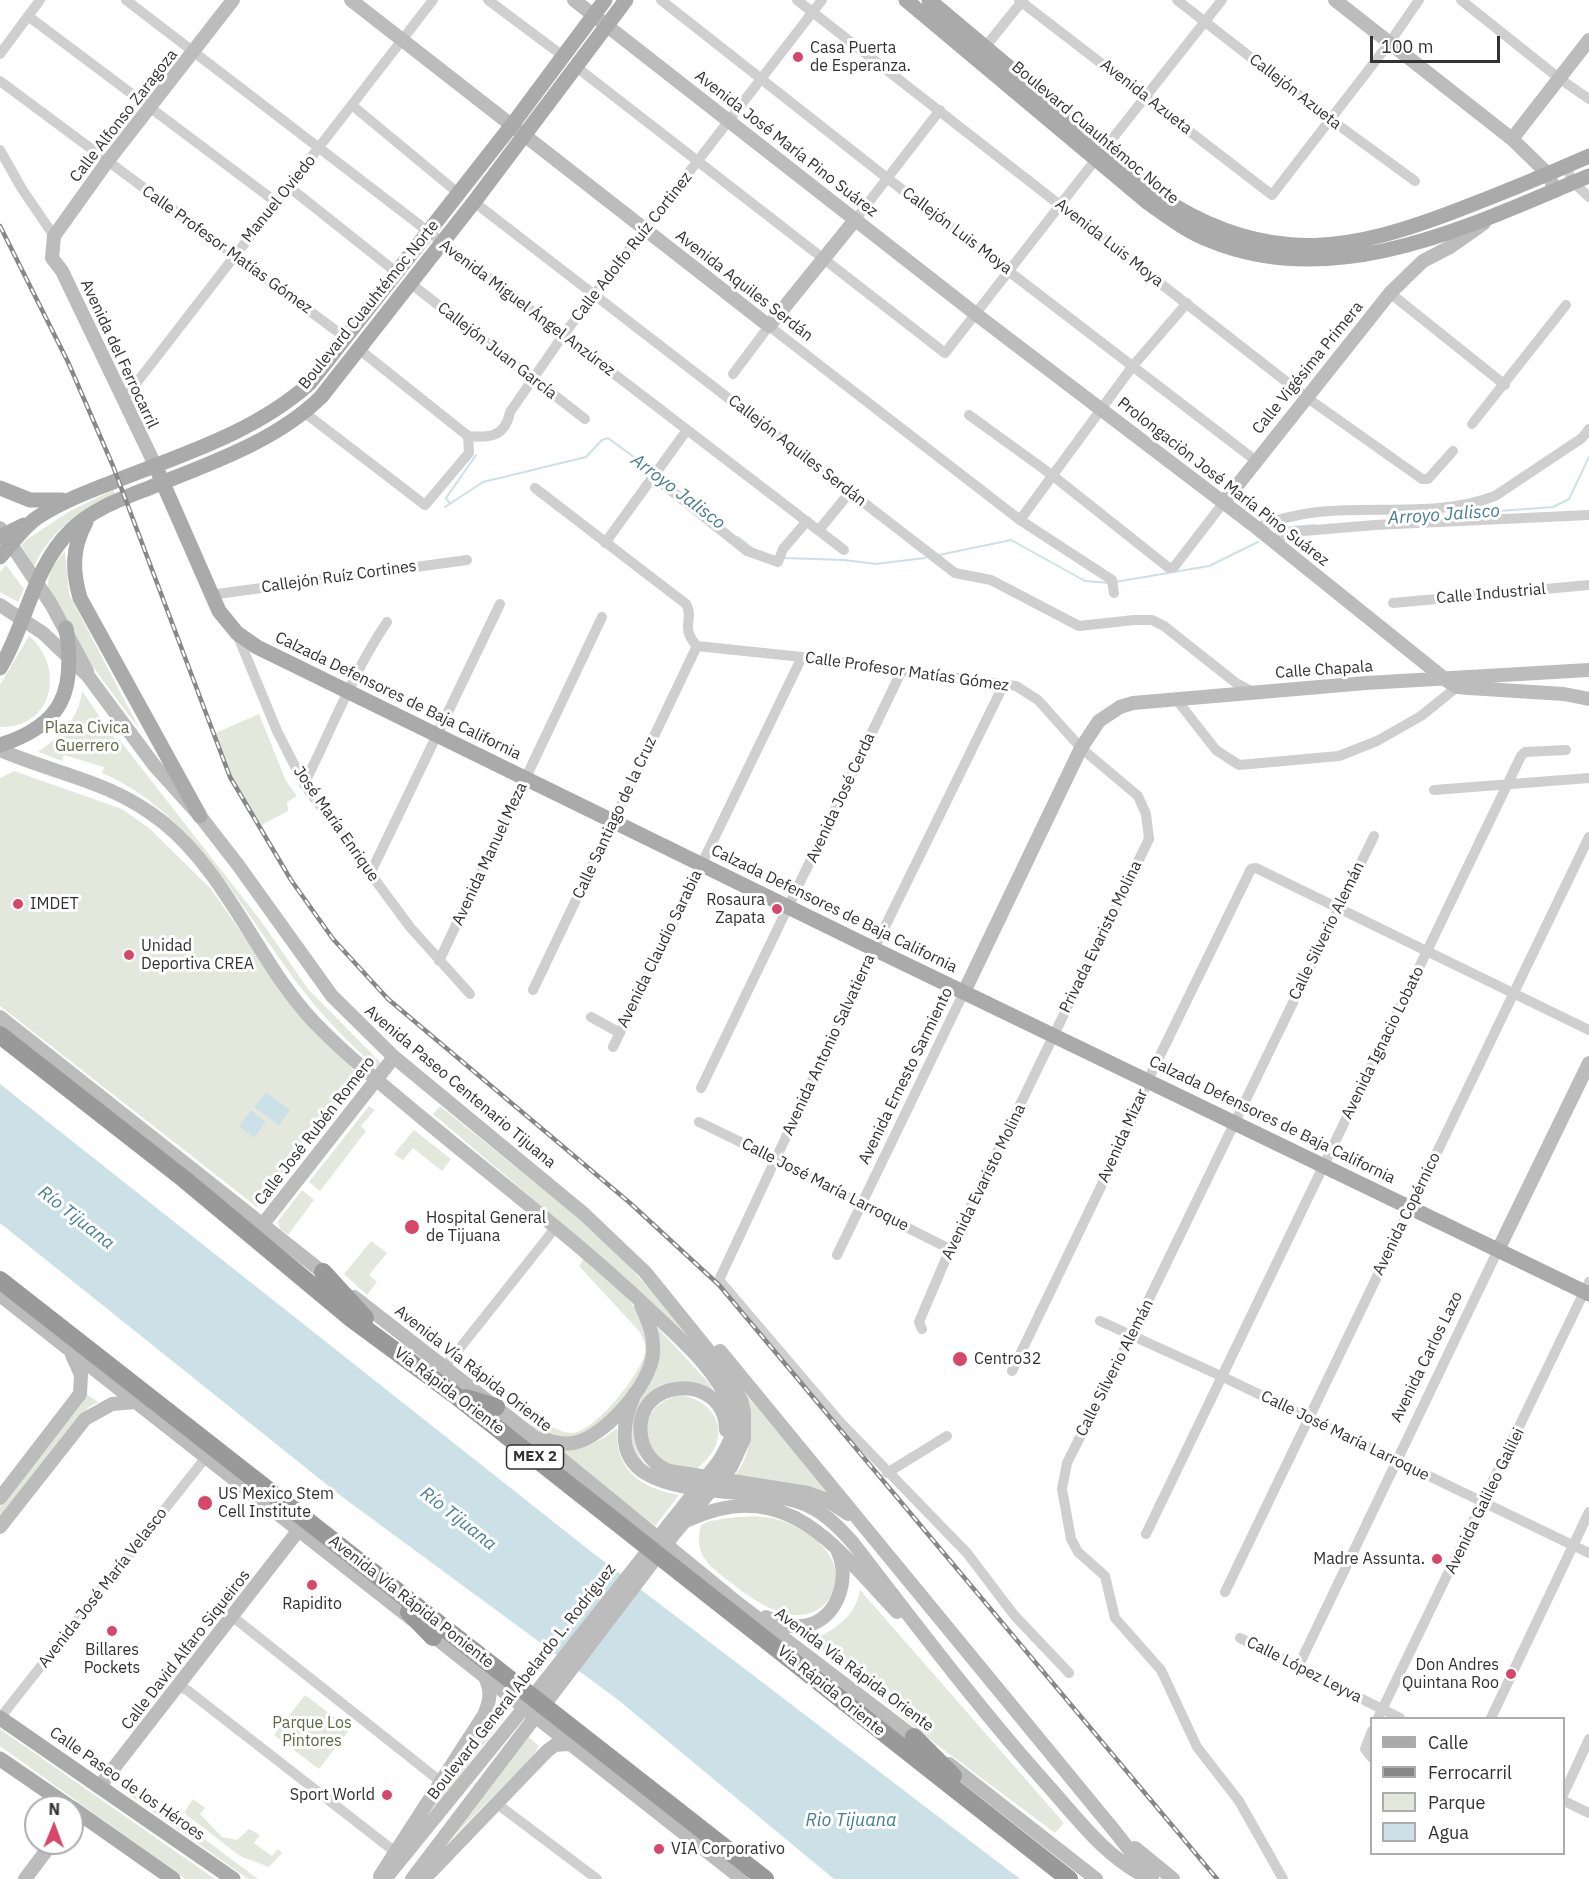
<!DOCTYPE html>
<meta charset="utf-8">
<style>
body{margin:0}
#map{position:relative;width:1589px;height:1879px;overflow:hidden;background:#fff;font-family:"IBM Plex Sans",sans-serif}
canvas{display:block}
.legend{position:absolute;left:1370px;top:1717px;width:195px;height:138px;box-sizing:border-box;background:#fff;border:2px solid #adadad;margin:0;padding:8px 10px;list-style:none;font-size:18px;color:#323232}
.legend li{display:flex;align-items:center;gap:12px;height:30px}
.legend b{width:30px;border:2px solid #adadad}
.north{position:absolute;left:24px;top:1795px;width:60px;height:60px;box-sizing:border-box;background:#fff;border:2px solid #adadad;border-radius:50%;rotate:1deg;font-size:16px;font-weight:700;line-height:24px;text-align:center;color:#323232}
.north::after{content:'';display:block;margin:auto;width:21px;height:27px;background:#d6476a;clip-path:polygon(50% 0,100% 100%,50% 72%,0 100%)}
.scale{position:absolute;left:1370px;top:36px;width:130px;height:27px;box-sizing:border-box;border:3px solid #323232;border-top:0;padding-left:8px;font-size:18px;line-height:21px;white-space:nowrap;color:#323232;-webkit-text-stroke:4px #fff;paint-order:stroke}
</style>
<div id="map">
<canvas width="1589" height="1879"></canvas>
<ul class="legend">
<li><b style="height:8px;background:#aaa"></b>Calle</li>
<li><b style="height:8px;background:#878787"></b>Ferrocarril</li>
<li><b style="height:16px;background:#e4e8dc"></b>Parque</li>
<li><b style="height:16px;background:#cbe1e7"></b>Agua</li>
</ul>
<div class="north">N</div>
<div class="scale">100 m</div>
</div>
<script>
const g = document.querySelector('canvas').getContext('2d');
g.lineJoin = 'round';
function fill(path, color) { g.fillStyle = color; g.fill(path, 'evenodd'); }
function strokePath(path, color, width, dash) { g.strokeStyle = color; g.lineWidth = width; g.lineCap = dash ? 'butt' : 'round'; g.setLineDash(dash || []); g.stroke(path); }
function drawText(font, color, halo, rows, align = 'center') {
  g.font = font + ' "IBM Plex Sans",sans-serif'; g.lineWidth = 6; g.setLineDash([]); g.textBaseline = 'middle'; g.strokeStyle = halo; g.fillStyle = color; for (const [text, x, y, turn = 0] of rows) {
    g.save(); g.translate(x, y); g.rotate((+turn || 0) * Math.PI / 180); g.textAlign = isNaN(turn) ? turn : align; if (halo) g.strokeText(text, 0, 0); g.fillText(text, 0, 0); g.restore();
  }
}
fill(new Path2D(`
 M113 490 115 494C79 511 51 529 34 567L21 545 26 540 70 511Z
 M65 551 69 594 139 728C120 703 47 610 48 583 48 571 57 561 65 551Z
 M6 565 24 589 18 602 0 592V572Z
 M29 636C66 667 53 729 0 727V685Z
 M82 691 115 739 118 738 261 921 308 989 382 1064 378 1069C351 1045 326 1020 305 993 244 915 197 814 102 773L104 767 64 755 62 761 38 752C59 737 79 719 82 691Z
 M259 714 286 781 297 796 287 802 288 811 258 827 230 777 213 734Z
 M14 771 122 809 149 828 211 889 292 1005 357 1074 356 1083 257 1207 0 1006V778Z
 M369 1106 375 1110 361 1126 366 1131 320 1191 309 1182Z
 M440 1106 602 1237 668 1309 724 1379 627 1279 433 1114Z
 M414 1130 451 1159 442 1171 413 1148 403 1160 394 1154Z
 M302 1190 314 1200 288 1235 280 1229 278 1221Z
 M371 1241 387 1253 369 1275 377 1282 367 1295 344 1274Z
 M584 1259C608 1280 640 1302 648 1335 656 1368 627 1396 606 1417 601 1422 596 1430 590 1433 571 1443 532 1439 526 1415L528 1408C540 1417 555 1433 572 1433 595 1432 640 1375 645 1353 646 1344 643 1338 639 1331L579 1266Z
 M655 1325 709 1383 719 1399 703 1390 646 1398C632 1419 631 1442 644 1464 634 1455 633 1449 631 1436 626 1399 655 1385 660 1353 662 1343 659 1335 655 1325Z
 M744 1392 830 1495 734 1477C755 1450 752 1424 744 1392Z
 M85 1393 98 1402 89 1407 0 1519V1507L83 1402Z
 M681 1395C705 1399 726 1419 716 1445 712 1455 703 1463 695 1471 686 1469 671 1468 664 1463 632 1440 645 1401 681 1395Z
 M617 1428C615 1470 640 1488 679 1495L655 1526 558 1450C582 1449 599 1443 617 1428Z
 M736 1517C746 1517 755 1516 764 1517 789 1519 830 1541 835 1569 840 1601 813 1622 784 1613 761 1607 743 1592 725 1578 705 1563 694 1551 701 1525L710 1521Z
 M860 1590 1064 1823 1055 1833 928 1738 811 1641C835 1629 855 1618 860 1590Z
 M305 1695 350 1729 319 1769 274 1735Z
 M493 1710 504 1718 417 1832Z
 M0 1729 215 1879H185L0 1746Z
 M527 1736 539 1746 533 1756 443 1847Z
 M124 1779 258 1879H248L118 1787Z
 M193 1799 205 1808 200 1814 222 1837 237 1840 249 1829 260 1835 254 1843 272 1856 278 1849 282 1853 269 1867 240 1856 184 1813Z`), '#e4e8dc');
fill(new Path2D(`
 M0 1084 589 1550 1020 1879H834L617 1699 341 1496 0 1223Z
 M266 1092 290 1110 279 1125 254 1107Z
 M251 1110 266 1122 254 1138 239 1126Z`), '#cbe1e7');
strokePath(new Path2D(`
 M450 504 446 498 476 455
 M445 507 483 482 586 457 602 440 608 438 653 471
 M1404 518 1553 507 1569 499 1589 457
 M1274 534 1290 527 1315 525
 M738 537 752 548
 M939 555 1011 540 1085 581 1109 583
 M783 558 844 560 876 564 925 558
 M1115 582 1209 566 1258 542`), '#cbe1e7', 2);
strokePath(new Path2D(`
 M126 0 844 550
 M488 0 563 56
 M661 0 887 178 1255 460
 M797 0 1306 397 1422 479H1428L1453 451
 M1019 0 1272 195 1390 42 1419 0
 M1177 0 1330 119 1415 181
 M1461 0 1560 79 1589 99
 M28 16 276 202
 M986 46 1023 0
 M0 54 40 0
 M575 66 945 353 1096 159
 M0 81 346 338
 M353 106 458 193
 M1105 148 1222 0
 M0 150 22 189 54 236
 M1565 166 1574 183 1589 197
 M289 187 396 272
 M474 202 955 573 991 580 1079 626 1134 620H1152L1164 626 1236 683 1253 692
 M855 220 940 110
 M410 283 585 419
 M1390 293 1505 385
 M360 350 468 436
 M733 374 769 326 1020 520 1112 580 1114 593
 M124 399 433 0
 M305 413 425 505 469 453 468 436C490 438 505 437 510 412L564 334 822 0
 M969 415 1052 475 1169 568 1174 567 1224 502
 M1472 424 1566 305
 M651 479 663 484 747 551 778 562 783 549 807 521
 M535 488 686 604C695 618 679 627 697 646
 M1020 520 1132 367 1187 303
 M1257 528C1332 493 1419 525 1495 496L1582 438 1589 429
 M819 530 850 492
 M1272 541 1291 532 1375 525 1589 515
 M605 543 687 430
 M210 595 467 560
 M1393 603 1589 585
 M237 634 277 731 304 784 410 927 470 994
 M697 646 802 657 1016 686 1038 700 1081 748 1138 796 1146 814 1149 839 950 1249 919 1322 922 1329
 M1004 684 874 949 719 1280 840 1422 967 1553 1014 1615 1069 1673
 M1176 699 1216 750 1239 765 1339 756 1377 741 1421 716 1457 687
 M304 784C332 729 353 672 387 622
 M1434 790 1589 778
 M370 874 500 604
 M439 961 602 617
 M533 990 697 646
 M591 1017 620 1033
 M613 1047 802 657
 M701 1088 902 670
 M699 1122C784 1162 866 1208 950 1249
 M837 1255 964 992
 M1100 1321 1221 1376 1589 1553
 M444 1368 556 1227
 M1012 1371 1123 1141 1148 1080 1251 869 1256 868 1589 1030
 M887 1473 947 1436
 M1146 1534 1521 756 1525 752 1566 750
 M1225 1592 1589 837
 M233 1617 440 1781
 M1240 1638 1400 1718
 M1298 1667 1498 1250
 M178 1687 187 1690 394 1851
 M0 1718 206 1457
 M1378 1718 1589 1282
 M1491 1718 1589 1512
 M1372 1731 1365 1749 1372 1758
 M1564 1793 1589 1739
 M1564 1801 1589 1813
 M496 1803 597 1879
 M1283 1879 1239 1801 1197 1747 1161 1670 1115 1618 1105 1576 1078 1552 1071 1539 1062 1489 1067 1463 1131 1336 1374 836`), '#cfcfcf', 10);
strokePath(new Path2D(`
 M351 0 769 326 855 220
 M574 0 977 315 1257 528 1446 680 1457 687 1469 688 1564 694 1589 699
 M1335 0 1512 139 1548 174 1555 190
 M1512 139 1589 40
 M155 465 62 271 52 258 54 236 107 162 233 0
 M1224 502 1390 293 1423 261 1450 247 1484 223
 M0 528 51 604 87 671
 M0 605 43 633 88 676 154 765 200 816 238 865 332 996 394 1057 584 1214 645 1272 720 1365 741 1400 744 1412V1439L731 1467 674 1534 412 1879
 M0 750C60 776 110 780 164 823 228 875 259 964 314 1022 347 1056 385 1087 421 1117 498 1181 577 1241 649 1309 678 1337 716 1368 730 1406 738 1427 730 1443 719 1461L515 1719 385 1879
 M964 992 1081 748 1099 721 1120 707 1133 703 1366 683 1589 670
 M0 1017 330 1278
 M263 1224 394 1057
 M1498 1250 1589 1063
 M0 1295 742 1879
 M354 1297 533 1436 735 1601 922 1743
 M720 1351 1117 1834 1152 1879
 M635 1393C584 1512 733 1481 799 1502 821 1509 838 1526 853 1543 917 1626 981 1711 1051 1789 1081 1823 1107 1858 1148 1878
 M726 1430C725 1369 627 1377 642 1441 646 1456 655 1465 669 1471L808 1493 825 1499 848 1514
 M542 1438C552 1442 562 1445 573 1443 604 1438 650 1385 653 1354 655 1337 648 1321 641 1305
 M0 1498 80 1394 81 1375 72 1355
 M688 1520C787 1474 836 1548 897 1612
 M0 1527 85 1419 112 1404 135 1402
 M766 1617C777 1622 789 1628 802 1626 836 1623 851 1580 838 1552
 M949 1764 1096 1879
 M99 1787 298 1531
 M1135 1848 1173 1879
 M380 1876 484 1715C490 1701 492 1692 485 1677
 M25 1879 52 1843
 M424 1879 547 1751 555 1745 569 1744`), '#bcbcbc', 14);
strokePath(new Path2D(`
 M906 0 1147 202C1167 216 1186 231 1209 240 1337 293 1471 225 1589 176
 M929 0 1173 205C1274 266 1354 250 1458 210 1502 193 1546 175 1589 156
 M155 465 219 611 237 633 257 647 874 949 1589 1294
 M0 488 30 500H62
 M86 522C72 548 72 570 80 598L200 816
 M0 537 24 525
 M0 557C12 544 23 527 38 517 61 502 87 492 113 482 180 455 254 433 309 384L512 125 605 0
 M0 668C27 624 32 569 70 531 93 508 124 498 154 486 211 463 276 441 321 397L474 202 626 0
 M0 745C63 725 76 691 66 628
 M0 1718 233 1879
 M0 1759 70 1807
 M72 1808 173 1879`), '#aaa', 15);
strokePath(new Path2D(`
 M0 1035 184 1179 352 1319 455 1395 1069 1879
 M323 1272 365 1318
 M0 1280 765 1879
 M466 1398 496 1407
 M409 1612 433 1637
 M914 1737 953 1776`), '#999', 18);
const rail = new Path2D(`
 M0 226 68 362 113 466 230 777 291 880 333 939 388 999 630 1203 719 1285 1217 1879`);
strokePath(rail, '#878787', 4.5);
strokePath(rail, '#fff', 2, [7]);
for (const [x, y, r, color] of [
 [798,57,6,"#d6476a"],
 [18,904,6,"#d6476a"],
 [777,909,6,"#d6476a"],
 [129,955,6,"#d6476a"],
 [412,1227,8,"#d6476a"],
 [960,1359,8,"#d6476a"],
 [205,1503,8,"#d6476a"],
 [1437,1559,6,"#d6476a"],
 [312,1585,6,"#d6476a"],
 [112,1631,6,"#d6476a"],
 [1511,1674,6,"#d6476a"],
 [387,1795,6,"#d6476a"],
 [659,1849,6,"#d6476a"]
]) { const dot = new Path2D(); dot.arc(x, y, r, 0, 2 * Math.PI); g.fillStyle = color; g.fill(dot); strokePath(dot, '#fff', 2); }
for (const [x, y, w] of [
 [535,1457,57]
]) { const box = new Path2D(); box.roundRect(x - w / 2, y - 12, w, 24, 4.5); g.fillStyle = '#fff'; g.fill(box); strokePath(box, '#323232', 1.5); }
drawText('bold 15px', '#323232', null, [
 ["MEX 2",535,1457]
]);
drawText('16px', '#323232', '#fff', [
 ["Casa Puerta",810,48],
 ["de Esperanza.",810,66],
 ["Rosaura",765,900,"right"],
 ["Zapata",765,918,"right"],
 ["IMDET",30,904],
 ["Unidad",141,946],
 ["Deportiva CREA",141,964],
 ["Hospital General",426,1218],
 ["de Tijuana",426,1236],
 ["Centro32",974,1359],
 ["US Mexico Stem",218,1494],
 ["Cell Institute",218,1512],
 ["Madre Assunta.",1425,1559,"right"],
 ["Rapidito",312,1604,"center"],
 ["Billares",112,1650,"center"],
 ["Pockets",112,1668,"center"],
 ["Don Andres",1499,1665,"right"],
 ["Quintana Roo",1499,1683,"right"],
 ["Sport World",375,1795,"right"],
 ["VIA Corporativo",671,1849]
], 'left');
drawText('16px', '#323232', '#fff', [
 ["Callejón Azueta",1295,92,38],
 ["Avenida Azueta",1146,97,38],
 ["Calle Alfonso Zaragoza",124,116,-52],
 ["Boulevard Cuauhtémoc Norte",1095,133,40],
 ["Avenida José María Pino Suárez",786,144,38],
 ["Manuel Oviedo",279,199,-51],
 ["Callejón Luis Moya",957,231,37],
 ["Avenida Luis Moya",1109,243,38],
 ["Calle Adolfo Ruíz Cortinez",632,247,-52],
 ["Calle Profesor Matías Gómez",227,250,36],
 ["Avenida Aquiles Serdán",744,286,38],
 ["Boulevard Cuauhtémoc Norte",369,305,-51],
 ["Avenida Miguel Ángel Anzúrez",527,308,37],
 ["Callejón Juan García",497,351,38],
 ["Avenida del Ferrocarril",119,354,65],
 ["Calle Vigésima Primera",1308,368,-51],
 ["Callejón Aquiles Serdán",797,451,38],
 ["Prolongaciòn José María Pino Suárez",1223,482,38],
 ["Callejón Ruíz Cortines",339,577,-8],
 ["Calle Industrial",1491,594,-5],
 ["Calle Chapala",1324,670,-4],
 ["Calle Profesor Matías Gómez",907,672,8],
 ["Calzada Defensores de Baja California",398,696,26],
 ["Avenida José Cerda",841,798,-65],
 ["Calle Santiago de la Cruz",615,818,-65],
 ["José María Enrique",336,824,55],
 ["Avenida Manuel Meza",490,854,-65],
 ["Calzada Defensores de Baja California",834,909,26],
 ["Calle Silverio Alemán",1327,931,-64],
 ["Privada Evaristo Molina",1101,937,-64],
 ["Avenida Claudio Sarabia",660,949,-64],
 ["Avenida Ignacio Lobato",1383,1043,-64],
 ["Avenida Antonio Salvatierra",829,1045,-65],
 ["Avenida Ernesto Sarmiento",906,1076,-64],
 ["Avenida Paseo Centenario Tijuana",460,1087,40],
 ["Calzada Defensores de Baja California",1272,1120,26],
 ["Calle José Rubén Romero",315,1131,-52],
 ["Avenida Mizar",1123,1136,-66],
 ["Avenida Evaristo Molina",984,1182,-64],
 ["Calle José María Larroque",825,1185,27],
 ["Avenida Copérnico",1407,1214,-64],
 ["Avenida Carlos Lazo",1427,1357,-64],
 ["Calle Silverio Alemán",1115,1368,-63],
 ["Avenida Vía Rápida Oriente",473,1369,38],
 ["Vía Rápida Oriente",449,1391,37],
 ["Calle José María Larroque",1345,1436,26],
 ["Avenida Galileo Galilei",1485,1501,-64],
 ["Avenida José María Velasco",103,1588,-52],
 ["Avenida Vía Rápida Poniente",411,1602,38],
 ["Calle David Alfaro Siqueiros",186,1650,-52],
 ["Avenida Vía Rápida Oriente",854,1670,37],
 ["Calle López Leyva",1304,1670,27],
 ["Boulevard General Abelardo L. Rodríguez",522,1682,-52],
 ["Vía Rápida Oriente",831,1691,39],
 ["Calle Paseo de los Héroes",127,1784,35]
]);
drawText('16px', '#5c6a43', '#fff', [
 ["Plaza Civica",87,728],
 ["Guerrero",87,746],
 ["Parque Los",312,1723],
 ["Pintores",312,1741]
]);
drawText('italic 18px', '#467e8e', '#fff', [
 ["Arroyo Jalisco",678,492,37],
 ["Arroyo Jalisco",1444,515,-4],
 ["Río Tijuana",76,1218,38],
 ["Río Tijuana",458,1519,38],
 ["Rio Tijuana",851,1821]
]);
</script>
